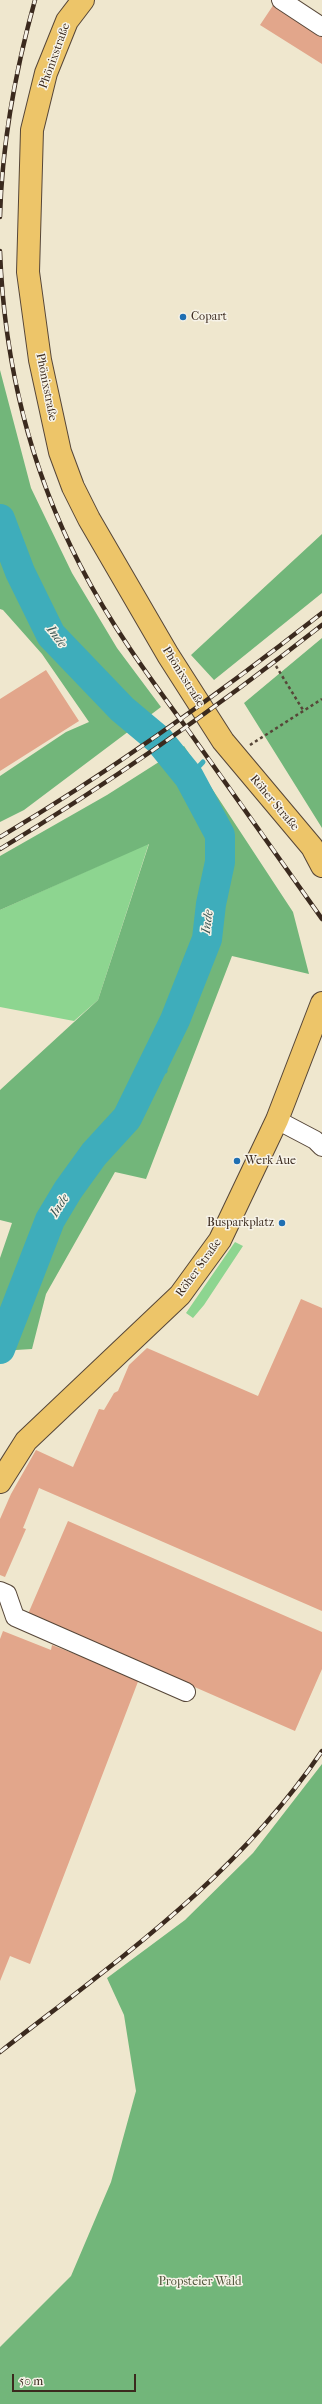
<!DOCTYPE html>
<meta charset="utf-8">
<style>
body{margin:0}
#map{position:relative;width:322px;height:2404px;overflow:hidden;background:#efe7ce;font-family:"IM FELL French Canon",serif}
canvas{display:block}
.scale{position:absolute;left:12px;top:2374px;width:124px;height:18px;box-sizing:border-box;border:2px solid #3b2a1e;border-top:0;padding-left:5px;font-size:12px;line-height:14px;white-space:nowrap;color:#3b2a1e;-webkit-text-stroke:3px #f7f3e8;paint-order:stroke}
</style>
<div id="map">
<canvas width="322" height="2404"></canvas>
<div class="scale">50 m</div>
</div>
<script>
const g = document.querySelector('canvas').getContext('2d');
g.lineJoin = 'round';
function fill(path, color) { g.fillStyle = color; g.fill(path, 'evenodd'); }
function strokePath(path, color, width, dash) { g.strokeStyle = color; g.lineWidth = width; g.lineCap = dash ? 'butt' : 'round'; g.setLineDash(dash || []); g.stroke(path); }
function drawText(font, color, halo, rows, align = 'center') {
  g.font = font + ' "IM FELL French Canon",serif'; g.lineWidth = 3; g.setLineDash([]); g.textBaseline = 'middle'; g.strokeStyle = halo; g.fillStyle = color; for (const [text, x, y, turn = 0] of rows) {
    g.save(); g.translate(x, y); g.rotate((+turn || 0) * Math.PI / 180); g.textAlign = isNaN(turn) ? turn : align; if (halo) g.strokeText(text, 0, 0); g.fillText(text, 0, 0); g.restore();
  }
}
fill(new Path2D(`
 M149 843 98 1000 74 1021 0 1007V910Z
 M235 1242 243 1246 204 1305 193 1318 186 1313Z`), '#8dd590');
fill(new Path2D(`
 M0 370 31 488 72 573 117 648 161 707 24 810 0 822V776L66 732 89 722 42 654 3 610 0 609Z
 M322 534V593L214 680 191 655Z
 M322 638V828L244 703Z
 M184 746 293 912 309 974 232 956 146 1179 115 1172 46 1294 32 1349 0 1351V1258L12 1223 0 1220V1090L98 1000 149 844 0 910V856L107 795Z
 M322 1764V2404H0V2347L71 2276 111 2182 136 2091 124 2015 107 1978 185 1920 253 1853Z`), '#72b67a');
strokePath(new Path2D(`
 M189 777 203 762
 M152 1066 165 1071`), '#3eadbb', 5);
strokePath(new Path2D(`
 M0 519 20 572 51 635 122 709 159 740 189 777 220 835V862L211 904 207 939 175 1020 127 1118 94 1154 68 1190 50 1220 0 1349`), '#3eadbb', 30);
fill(new Path2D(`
 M274 4 322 37V64L260 25Z
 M46 670 79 721 0 771V699Z
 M301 1299 322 1308V1611L39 1488 23 1528 26 1529 5 1577 0 1575V1519L11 1494 36 1450 73 1467 99 1409 104 1410 114 1393 118 1391 129 1365 147 1348 258 1396Z
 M68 1521 322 1632V1669L295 1731 28 1614Z
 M3 1631 51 1650 52 1645 139 1679 30 1964 10 1956 0 1981V1639Z`), '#e2a68b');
const minor = new Path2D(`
 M281 0 322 27
 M277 1120 315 1140 322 1147
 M0 1591 7 1594 15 1617 186 1692`);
const major = new Path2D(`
 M83 0 67 21 46 73 32 130 28 272 40 360 60 452 73 487 89 519 168 655 223 741 312 847 322 866
 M0 1482 26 1441 180 1295 220 1240 277 1120 322 1003`);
strokePath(minor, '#564638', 20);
strokePath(major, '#564638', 24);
strokePath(new Path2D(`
 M276 666 303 710
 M250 745 322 699`), '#564638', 2.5, [3, 3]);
strokePath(minor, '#fff', 18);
strokePath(major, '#edc569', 22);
const rail = new Path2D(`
 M0 217C2 142 15 72 35 0
 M0 251C4 360 30 468 80 565 110 624 149 677 188 730 233 793 278 856 322 919
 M0 837C113 770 219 694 322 613
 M0 849C112 782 219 706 322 625
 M0 2052C119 1959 236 1878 322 1751`);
strokePath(rail, '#3b2a1e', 4.5);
strokePath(rail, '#f7f3e8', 3, [9]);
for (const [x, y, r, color] of [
 [183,317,4,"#1f6fb2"],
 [237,1161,4,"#1f6fb2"],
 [282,1223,4,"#1f6fb2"]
]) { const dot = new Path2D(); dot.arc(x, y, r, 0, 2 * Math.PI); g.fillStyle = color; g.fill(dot); strokePath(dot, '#f7f3e8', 1.5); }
drawText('12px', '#3b2a1e', '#f7f3e8', [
 ["Phönixstraße",55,56,-70],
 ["Phönixstraße",46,387,79],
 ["Phönixstraße",183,677,58],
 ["Röher Straße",274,803,50],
 ["Röher Straße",199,1268,-54]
]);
drawText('12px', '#3b2a1e', '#f7f3e8', [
 ["Copart",191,317],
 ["Werk Aue",245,1161],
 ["Busparkplatz",274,1223,"right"]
], 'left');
drawText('12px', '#50553a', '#f7f3e8', [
 ["Propsteier Wald",200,2282]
]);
drawText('italic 13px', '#3c5855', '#f7f3e8', [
 ["Inde",56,637,53],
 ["Inde",208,922,-83],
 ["Inde",60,1206,-57]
]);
</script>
